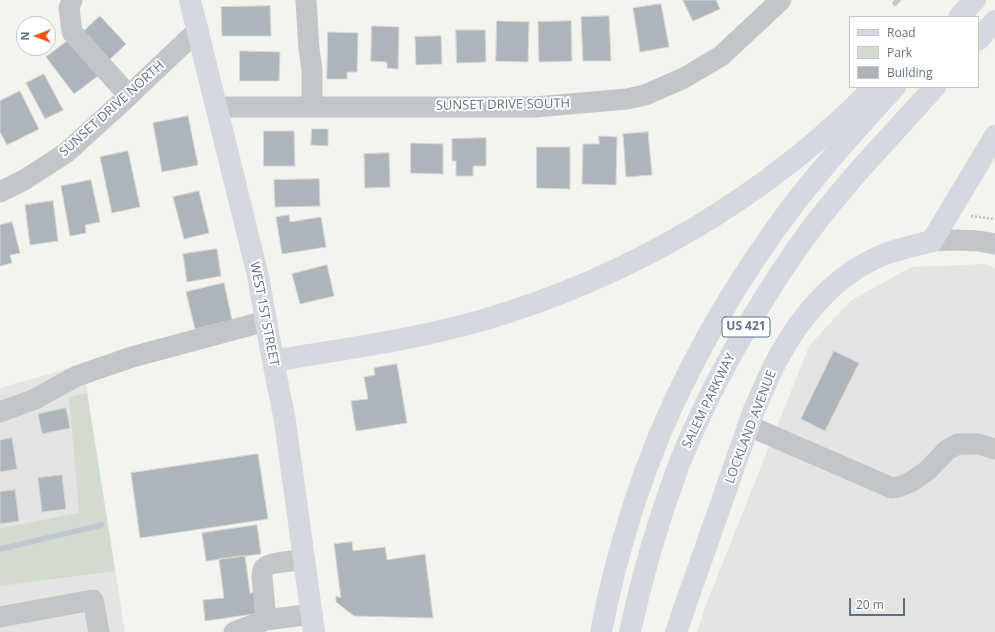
<!DOCTYPE html>
<style>
body{margin:0}
#map{position:relative;width:995px;height:632px;overflow:hidden;background:#f4f4ef;font-family:"Open Sans",sans-serif}
canvas{display:block}
.legend{position:absolute;left:849px;top:16px;width:130px;height:72px;box-sizing:border-box;background:#fff;border:1px solid #bfc6cd;margin:0;padding:5px 7px;list-style:none;font-size:12px;color:#607183}
.legend li{display:flex;align-items:center;gap:8px;height:20px}
.legend b{width:20px;border:1px solid #bfc6cd}
.north{position:absolute;left:16px;top:16px;width:40px;height:40px;box-sizing:border-box;background:#fff;border:1px solid #bfc6cd;border-radius:50%;rotate:270deg;font-size:11px;font-weight:700;line-height:16px;text-align:center;color:#607183}
.north::after{content:'';display:block;margin:auto;width:14px;height:18px;background:#f05713;clip-path:polygon(50% 0,100% 100%,50% 72%,0 100%)}
.scale{position:absolute;left:849px;top:598px;width:56px;height:18px;box-sizing:border-box;border:2px solid #607183;border-top:0;padding-left:5px;font-size:12px;line-height:14px;white-space:nowrap;color:#607183;-webkit-text-stroke:3px #fff;paint-order:stroke}
</style>
<div id="map">
<canvas width="995" height="632"></canvas>
<ul class="legend">
<li><b style="height:5px;background:#d5d9df"></b>Road</li>
<li><b style="height:11px;background:#d3dbd0"></b>Park</li>
<li><b style="height:11px;background:#adb4ba"></b>Building</li>
</ul>
<div class="north">N</div>
<div class="scale">20 m</div>
</div>
<script>
const g = document.querySelector('canvas').getContext('2d');
g.lineJoin = 'round';
function fill(path, color) { g.fillStyle = color; g.fill(path, 'evenodd'); }
function strokePath(path, color, width, dash) { g.strokeStyle = color; g.lineWidth = width; g.lineCap = dash ? 'butt' : 'round'; g.setLineDash(dash || []); g.stroke(path); }
function drawText(font, color, halo, rows, align = 'center') {
  g.font = font + ' "Open Sans",sans-serif'; g.lineWidth = 4; g.setLineDash([]); g.textBaseline = 'middle'; g.strokeStyle = halo; g.fillStyle = color; for (const [text, x, y, turn = 0] of rows) {
    g.save(); g.translate(x, y); g.rotate((+turn || 0) * Math.PI / 180); g.textAlign = isNaN(turn) ? turn : align; if (halo) g.strokeText(text, 0, 0); g.fillText(text, 0, 0); g.restore();
  }
}
fill(new Path2D(`
 M985 264 995 268V632H697L705 607 809 346 850 301 911 267Z
 M83 364 125 632H0V388Z`), '#e4e5e3');
fill(new Path2D(`
 M87 393 115 571 0 586V528L79 513 69 397Z`), '#d3dbd0');
strokePath(new Path2D(`
 M895 3 898 0
 M0 549 102 525`), '#bec8ce', 5.5);
const building = new Path2D(`
 M683 0H716L720 9 693 21Z
 M661 4 669 47 640 52 633 8Z
 M270 6 271 36H222L221 7Z
 M100 16 126 44 106 63 80 35Z
 M609 16 611 61H583L581 17Z
 M497 21 529 22 528 62 496 61Z
 M571 21 572 61 539 62 538 22Z
 M372 26 399 27 398 69 387 68V62L371 61Z
 M456 30H485L486 62 457 63Z
 M328 32 358 33 357 72H347V79H327Z
 M441 36 442 64 416 65 415 37Z
 M70 39 98 76 74 94 46 57Z
 M240 51 280 52 279 81H240Z
 M44 74 63 110 45 119 26 83Z
 M20 91 39 129 7 145 0 132V101Z
 M188 116 198 165 162 172 153 123Z
 M312 129H328V146L311 145Z
 M264 131H294L295 166H264Z
 M648 132 652 175 626 177 623 134Z
 M599 136 617 137 616 185 582 184 583 144H599Z
 M486 138V166H473V176H456V161H452V139Z
 M411 143 443 144V174L411 173Z
 M537 147H570V189L537 188Z
 M128 151 140 207 112 213 100 157Z
 M389 153 390 187 365 188 364 154Z
 M319 179 320 206 275 207 274 180Z
 M91 180 100 222 85 225 86 233 70 236 61 186Z
 M199 191 209 233 184 239 173 197Z
 M53 201 58 241 30 245 25 205Z
 M289 215 290 222 321 217 326 247 282 254 276 217Z
 M12 222 20 253 10 255 12 263 0 266V225Z
 M217 249 221 276 187 282 183 254Z
 M327 265 334 296 300 304 292 274Z
 M224 283 232 320 195 329 186 292Z
 M834 351 859 363 825 431 801 419Z
 M397 364 407 423 356 431 351 401 368 399 364 377 375 375 374 368Z
 M66 408 70 428 42 434 38 414Z
 M12 438 17 469 0 472V440Z
 M258 454 268 519 140 538 131 473Z
 M62 475 66 509 42 512 38 478Z
 M15 490 19 521 0 524V492Z
 M257 525 261 554 206 561 202 533Z
 M352 542 353 551 385 547 387 560 425 554 433 618 354 616 336 602V596L341 598 334 544Z
 M245 556 250 593 271 590 274 611 205 621 203 600 224 598 219 559Z`);
fill(building, '#adb4ba');
strokePath(building, '#d5d5d2', 1);
strokePath(new Path2D(`
 M971 216 995 219`), '#bcbec0', 2.5, [2, 2]);
strokePath(new Path2D(`
 M72 0 69 8 72 32 129 96
 M306 0 309 49 312 70V107
 M217 107H535L627 99 645 95 684 78 721 56 781 0
 M0 192 24 180 66 153 122 102 198 30
 M932 241 956 240 979 241 995 244
 M0 412 33 400 77 376 132 357 266 321
 M749 426 892 488 898 487 911 482 928 470 947 450 958 444H978L995 449
 M0 617 93 600 99 632
 M266 620 262 577C262 574 262 571 264 568 269 562 295 561 304 560
 M234 632 266 620 312 614`), '#c2c6c9', 21);
strokePath(new Path2D(`
 M190 0 258 276 273 361 285 421 314 632
 M676 632 754 410C762 393 769 374 778 358 802 313 839 271 888 253 902 248 917 245 932 241`), '#d5d9df', 22);
strokePath(new Path2D(`
 M959 17 975 0
 M978 40 995 21
 M932 241 995 136
 M273 361C343 349 414 340 483 320 630 277 767 197 874 87
 M601 632C609 590 620 548 633 507 665 407 716 312 777 227 812 178 854 131 895 87
 M630 632C642 576 658 521 678 467 688 441 700 416 712 391 738 340 767 291 800 244 840 188 889 138 935 87`), '#d5d9df', 22);
for (const [x, y, w] of [
 [746,327,48]
]) { const box = new Path2D(); box.roundRect(x - w / 2, y - 10, w, 20, 3); g.fillStyle = '#fff'; g.fill(box); strokePath(box, '#607183', 1); }
drawText('bold 12px', '#607183', null, [
 ["US 421",746,327]
]);
drawText('13px', '#607183', '#fff', [
 ["SUNSET DRIVE SOUTH",503,105,-1],
 ["SUNSET DRIVE NORTH",112,109,-42],
 ["WEST 1ST STREET",264,314,79],
 ["SALEM PARKWAY",709,401,-64],
 ["LOCKLAND AVENUE",751,427,-69]
]);
</script>
